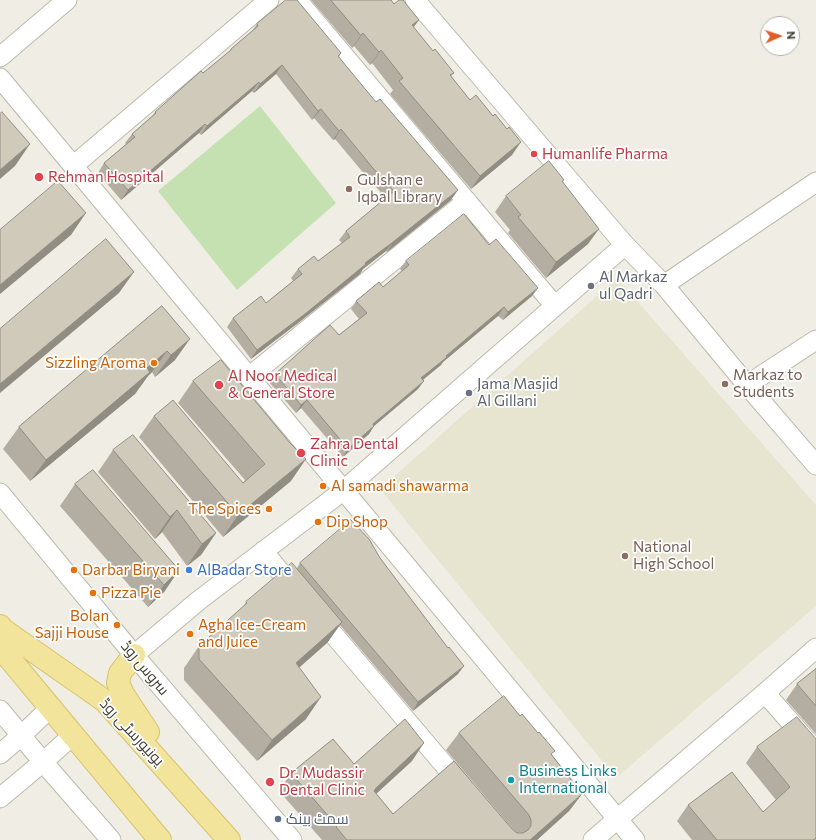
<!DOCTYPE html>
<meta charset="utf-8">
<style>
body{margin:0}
#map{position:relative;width:816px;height:840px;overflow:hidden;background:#f0eee4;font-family:Commissioner,sans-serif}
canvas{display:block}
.north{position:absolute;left:760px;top:16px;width:40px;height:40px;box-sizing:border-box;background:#fff;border:1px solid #b3b2ae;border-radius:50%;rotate:87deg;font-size:11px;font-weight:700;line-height:16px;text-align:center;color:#413e35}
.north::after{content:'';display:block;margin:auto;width:14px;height:18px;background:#e15c29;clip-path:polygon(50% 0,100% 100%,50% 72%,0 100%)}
</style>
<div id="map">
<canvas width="816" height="840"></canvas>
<div class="north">N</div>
</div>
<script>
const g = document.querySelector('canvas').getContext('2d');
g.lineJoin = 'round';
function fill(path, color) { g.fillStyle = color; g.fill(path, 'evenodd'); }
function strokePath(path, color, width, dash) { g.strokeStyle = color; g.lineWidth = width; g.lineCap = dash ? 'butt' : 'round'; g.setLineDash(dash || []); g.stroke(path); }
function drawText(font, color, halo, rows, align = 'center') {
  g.font = font + ' Commissioner,Cairo,sans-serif'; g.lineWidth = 3.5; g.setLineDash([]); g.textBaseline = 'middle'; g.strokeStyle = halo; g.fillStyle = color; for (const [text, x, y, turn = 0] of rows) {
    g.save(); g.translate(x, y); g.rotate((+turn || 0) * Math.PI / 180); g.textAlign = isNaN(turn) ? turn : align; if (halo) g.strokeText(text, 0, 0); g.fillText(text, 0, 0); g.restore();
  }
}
fill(new Path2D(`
 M617 278 816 505V606L616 778 380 489Z`), '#e7e4cf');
fill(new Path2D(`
 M260 106 336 203 237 290 158 191Z`), '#c5e0b1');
const street = new Path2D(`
 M297 0 555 306
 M415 0 625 245 664 285 747 385 816 465
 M0 57 67 0
 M0 78 635 840
 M73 166 269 0
 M664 285 816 182
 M249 377 467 201
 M747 385 816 340
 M0 493 134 655 292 840
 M263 551 297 592
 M317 615 463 787
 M134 655 198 601 344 490 625 245
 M765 693 816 751
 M0 710 43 762 111 840
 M0 754 21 736 50 708
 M0 798 43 762 73 735
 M593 840 765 693 816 648`);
const primary = new Path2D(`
 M0 626 2 629 105 701 229 840
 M0 647 160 840
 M134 655 120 673 118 683 123 694 148 732`);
strokePath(street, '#bdb9ab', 21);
strokePath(primary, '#d5c36d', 24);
strokePath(street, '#fff', 19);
strokePath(primary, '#f2e49a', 22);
fill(new Path2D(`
 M311 0H391L394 4 419 20 413 27 433 51 454 73 451 76 512 155 471 189 390 94 393 90 372 63 370 65 354 46 352 48Z
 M257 24 341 53 339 57 451 200 387 252 386 251 363 269 360 274 298 323 251 359 227 327 233 318 266 303 293 281 291 278 298 269 318 261 342 243 339 240 346 231 386 198 366 176 335 139 333 140 314 118 312 120 276 74 254 93 252 91 201 135 199 133 121 200 98 173 104 163 126 144 125 143 132 134 153 115 155 112 203 73 229 52 231 49 252 31Z
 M562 182 588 244 546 278 508 233 510 230 495 212 506 196Z
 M406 261 532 296 503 320 498 316 443 362 441 365 423 380 418 389 374 426 369 434 343 457 301 408 296 413 269 382 275 374 339 335 359 319 351 309 356 301 383 287 402 271 400 269Z
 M162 306 175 360 155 377 152 372 148 376 135 394 30 481 3 449 19 427Z
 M193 381 291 481 223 537 139 437 154 416 243 483 245 480 178 403Z
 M113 450 216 533 201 555 187 566 162 532 155 539 98 472Z
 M75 484 179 570 164 592 148 607 60 506Z
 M380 558 458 674 413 711 340 625 327 643 299 668 306 719 257 761 184 680V668L199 646 243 607 246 602 297 568 300 563Z
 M816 669V734L786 700 797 684Z
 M459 733 552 756 582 794 569 811 537 840H322L279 791 291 773 354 764 412 761 376 794 393 814 512 829 515 832 446 750Z
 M816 739V840H692L677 821 688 805 763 812 776 800 746 763 757 747Z`), '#b3aea1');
fill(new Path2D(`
 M419 20 410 32 412 25Z
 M363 33 354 46 352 48 361 35Z
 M381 50 372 63 370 65 379 52Z
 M282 65 276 74 254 93 260 84Z
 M259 82 252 91 201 135 207 126Z
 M321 109 314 118 312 120 318 111Z
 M205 124 199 133 121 200 128 190Z
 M341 129 335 139 333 140 339 131Z
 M521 142 512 155 471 189 480 176Z
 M30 144 15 166 0 179V170Z
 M458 190 451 200 387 252 393 242Z
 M86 213 71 235 0 294V285Z
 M599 229 588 244 546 278 556 262Z
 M393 242 386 251 363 269 360 274 298 323 251 359 257 350 365 263Z
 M134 272 119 293 0 393V384Z
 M538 288 532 296 503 320 508 312Z
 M504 307 498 316 443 362 441 365 415 386 421 378 446 356Z
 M190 339 175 360 155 377 171 355Z
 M167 351 152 372 148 376 135 394 30 481 46 460 147 368Z
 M424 381 418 389 374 426 369 434 343 457 348 449 373 424Z
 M307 400 301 408 296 413 301 405Z
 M306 459 291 481 223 537 238 515Z
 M177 510 162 532 155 539 170 517Z
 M216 533 201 555 187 566 202 544Z
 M179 570 164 592 148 607 164 585Z
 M342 622 327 643 280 684 296 663Z
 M464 666 458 674 413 711 418 702Z
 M321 697 306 719 257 761 272 740Z
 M424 743 412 761 365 804 375 789Z
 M582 794 569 811 537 840H530Z`), '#928d83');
const building = new Path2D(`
 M286 0H297L341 53 338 56 366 90 376 102 380 99 458 190 393 242 365 263 366 264 305 314 257 350 233 318 261 296 266 303 302 274 298 269 314 256 318 261 350 237 346 231 394 191 372 167 341 129 339 131 321 109 318 111 282 65 260 84 259 82 207 126 205 124 128 190 104 163 135 137 132 134 156 113 155 112 201 71 203 73 231 50V49L258 26 257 24Z
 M331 0H391L394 4 399 0H403L419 20 412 25 433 51 435 49 454 73 450 75 470 100 476 95 493 116 495 114 507 129 509 127 521 142 480 176 399 81 403 78 381 50 379 52 363 33 361 35Z
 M2 112 30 144 0 170V114Z
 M549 161 564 180 562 181 599 229 556 262 518 217 521 215 506 196Z
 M58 181 86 213 0 285V230Z
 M464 214 489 245 496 239 538 288 508 312 504 307 446 356 447 357 421 378 424 381 373 424 374 426 348 449 307 400 301 405 275 374 330 325 339 335 367 313 356 301 379 282 383 287 409 265 406 261Z
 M106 239 134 272 0 384V329Z
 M162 306 190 339 171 355 167 351 147 368 150 372 46 460 19 427Z
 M221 360 290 443 306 459 238 515 154 416 173 400 243 483 265 464 193 381Z
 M133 435 216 533 202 544 177 510 170 517 113 450Z
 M93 470 179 570 164 585 75 484Z
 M351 520 369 539 380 558 448 648 449 647 464 666 418 702 300 563Z
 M292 563 342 622 296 663 321 697 272 740 199 659V646L247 603 246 602Z
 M816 669V706L797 684Z
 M504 696 520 716 522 714 538 733 539 732 555 751 551 754 582 794 530 840H347L336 827 337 826 291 773 333 739 354 764 405 719 424 743 375 789V790L374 791 393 814 454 761 512 829 517 833H523L528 830 531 826V820L529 815 459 733Z
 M797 717 816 739V838L814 840H717L688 805 732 772 763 812 790 787 757 747Z`);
fill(building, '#d0cabb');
strokePath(building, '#928d83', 1);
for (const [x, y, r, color] of [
 [534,154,4,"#e0444e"],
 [39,177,5,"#e0444e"],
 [349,189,4,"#8d6e63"],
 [591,286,4,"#6b7280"],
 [154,363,4,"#e8710a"],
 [725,384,4,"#8d6e63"],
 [219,385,5,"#e0444e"],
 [469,393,4,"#6b7280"],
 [301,453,5,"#e0444e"],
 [323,486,4,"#e8710a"],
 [269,509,4,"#e8710a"],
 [318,522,4,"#e8710a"],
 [625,556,4,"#8d6e63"],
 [74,570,4,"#e8710a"],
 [189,570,4,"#3f7fe0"],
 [93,593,4,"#e8710a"],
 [117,625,4,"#e8710a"],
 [190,634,4,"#e8710a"],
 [511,780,4,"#0f9aa8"],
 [270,782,5,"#e0444e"],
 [278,819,4,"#5c6f8a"]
]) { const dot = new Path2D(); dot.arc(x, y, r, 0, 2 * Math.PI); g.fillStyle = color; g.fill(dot); strokePath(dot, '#fff', 1.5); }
drawText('15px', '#be3a42', '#fff', [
 ["Humanlife Pharma",542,154],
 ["Rehman Hospital",48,177],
 ["Al Noor Medical",228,376],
 ["& General Store",228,393],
 ["Zahra Dental",310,444],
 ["Clinic",310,461],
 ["Dr. Mudassir",279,773],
 ["Dental Clinic",279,790]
], 'left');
drawText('15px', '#785e54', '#fff', [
 ["Gulshan e",357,180],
 ["Iqbal Library",357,197],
 ["Markaz to",733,375],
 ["Students",733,392],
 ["National",633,547],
 ["High School",633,564]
], 'left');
drawText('15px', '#5b616d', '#fff', [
 ["Al Markaz",599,277],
 ["ul Qadri",599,294],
 ["Jama Masjid",477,384],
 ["Al Gillani",477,401]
], 'left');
drawText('15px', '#c56008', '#fff', [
 ["Sizzling Aroma",146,363,"right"],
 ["Al samadi shawarma",331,486],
 ["The Spices",261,509,"right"],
 ["Dip Shop",326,522],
 ["Darbar Biryani",82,570],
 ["Pizza Pie",101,593],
 ["Bolan",109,616,"right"],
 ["Sajji House",109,633,"right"],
 ["Agha Ice-Cream",198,625],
 ["and Juice",198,642]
], 'left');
drawText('15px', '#366cbe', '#fff', [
 ["AlBadar Store",197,570]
], 'left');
drawText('15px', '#413e35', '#fff', [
 ["سروس روڈ",145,668,50],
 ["یونیورسٹی روڈ",132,732,47]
]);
drawText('15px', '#0d838f', '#fff', [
 ["Business Links",519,771],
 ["International",519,788]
], 'left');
drawText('15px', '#4e5e75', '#fff', [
 ["سمٹ بینک",286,819]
], 'left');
</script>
